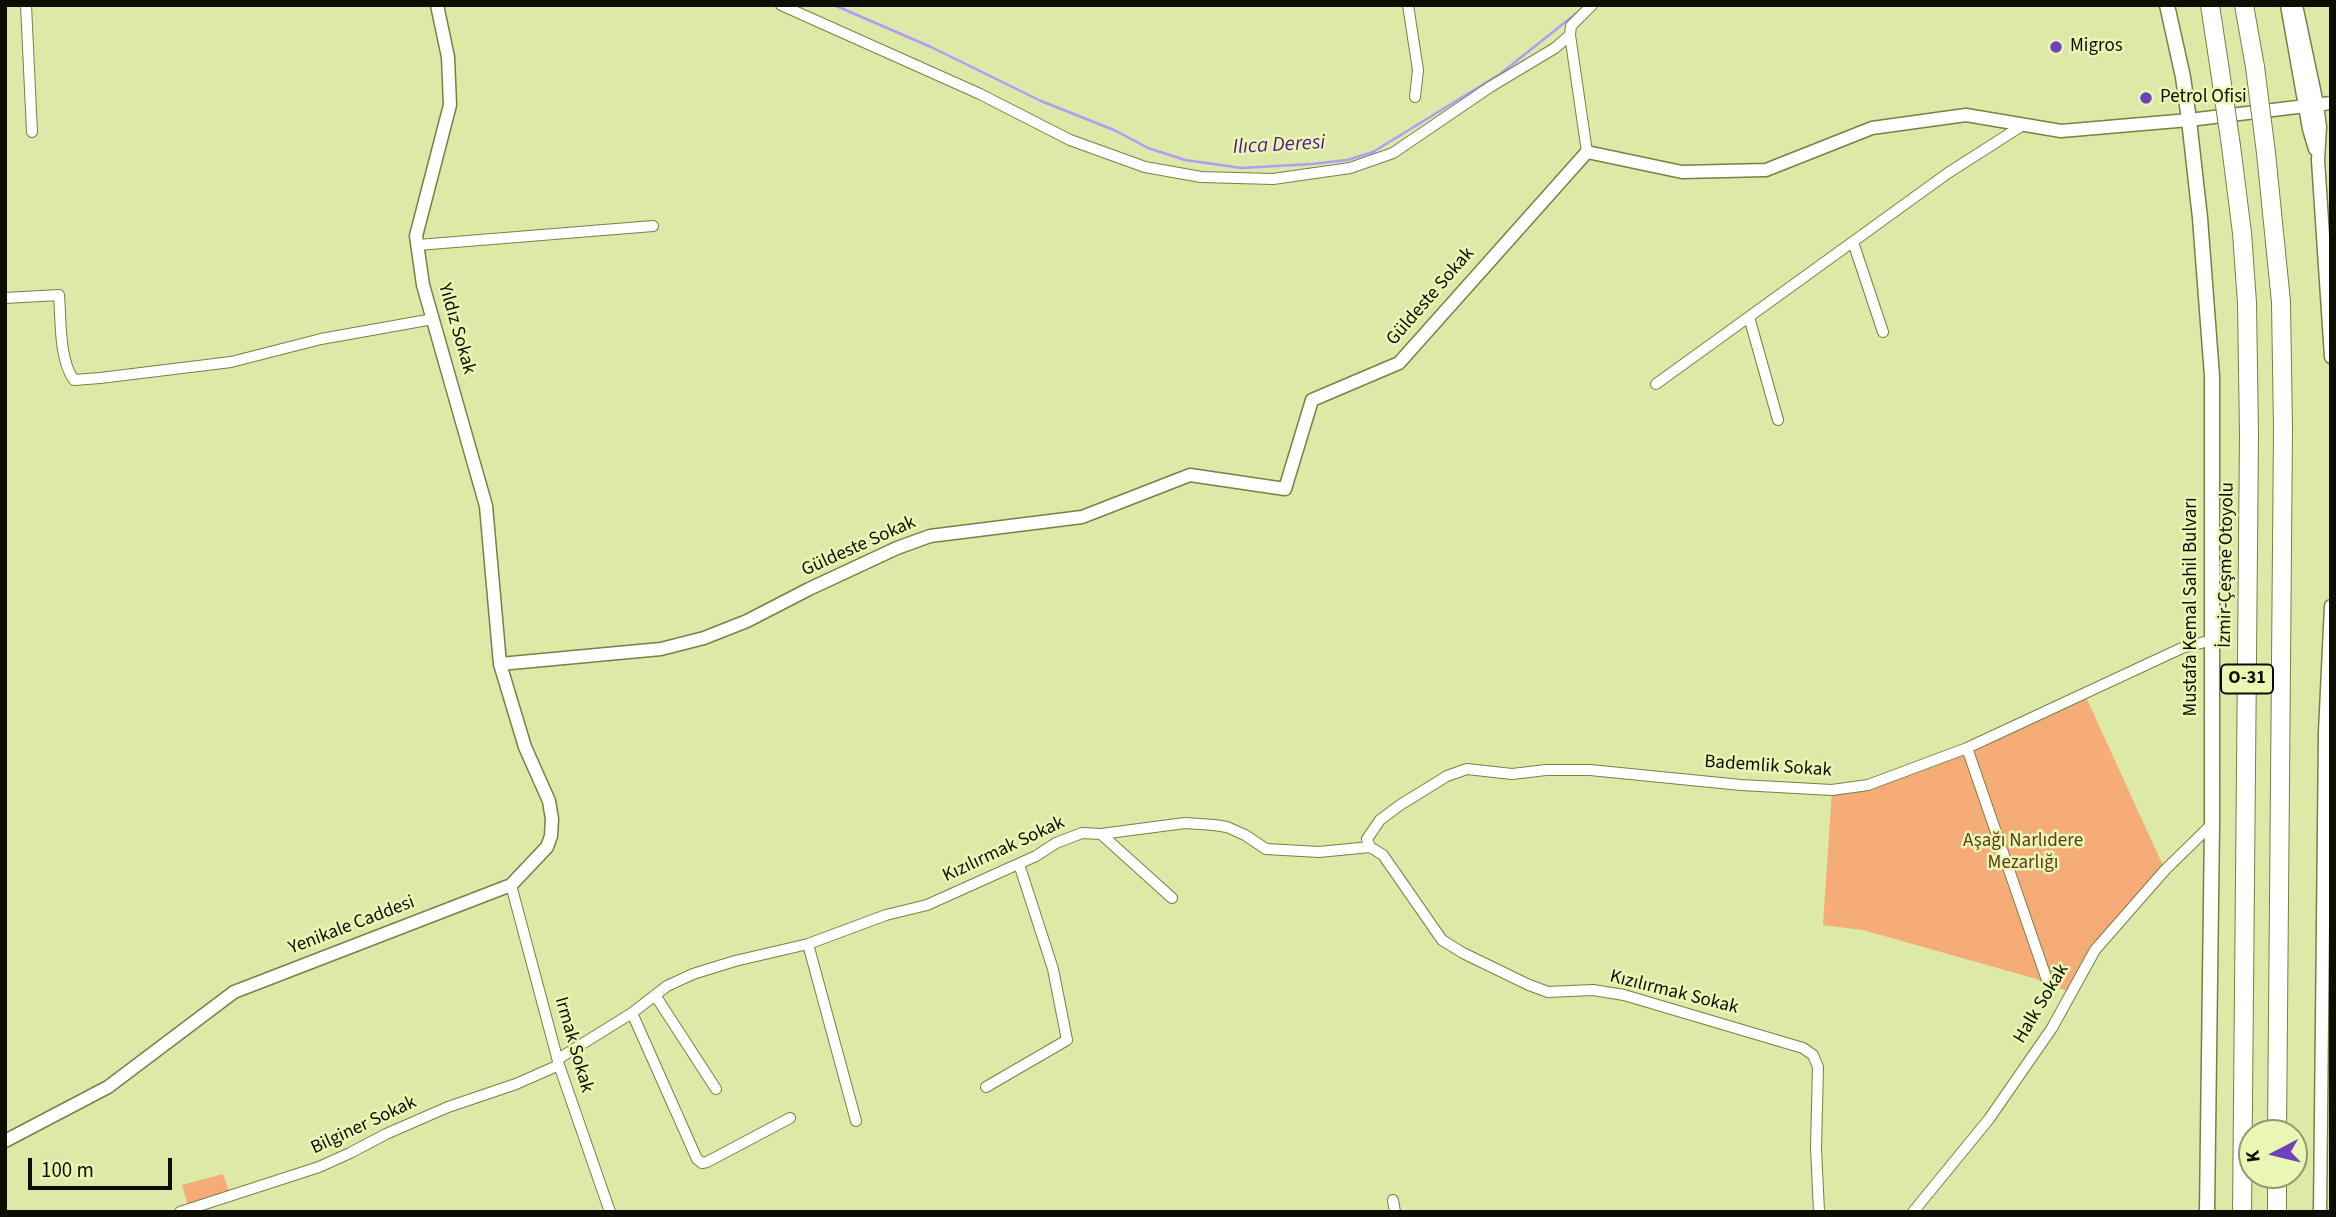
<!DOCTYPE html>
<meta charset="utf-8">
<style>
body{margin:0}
#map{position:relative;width:2336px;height:1217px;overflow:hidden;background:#dde9a7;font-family:"Source Sans 3",sans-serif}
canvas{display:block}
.frame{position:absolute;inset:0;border:7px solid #0b0e00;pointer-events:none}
.north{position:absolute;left:2238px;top:1119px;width:70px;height:70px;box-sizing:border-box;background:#eaf6b4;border:2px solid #91996c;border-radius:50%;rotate:263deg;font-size:19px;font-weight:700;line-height:28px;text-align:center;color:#0b0e00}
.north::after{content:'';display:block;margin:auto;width:24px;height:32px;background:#7042ba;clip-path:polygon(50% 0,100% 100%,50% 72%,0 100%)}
.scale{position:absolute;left:28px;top:1158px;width:144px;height:32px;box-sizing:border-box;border:4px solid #0b0e00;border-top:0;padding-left:9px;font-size:21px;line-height:24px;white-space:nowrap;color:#0b0e00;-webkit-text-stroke:5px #eaf6b4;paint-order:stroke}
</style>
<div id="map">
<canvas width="2336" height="1217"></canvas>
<div class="frame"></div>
<div class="north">K</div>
<div class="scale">100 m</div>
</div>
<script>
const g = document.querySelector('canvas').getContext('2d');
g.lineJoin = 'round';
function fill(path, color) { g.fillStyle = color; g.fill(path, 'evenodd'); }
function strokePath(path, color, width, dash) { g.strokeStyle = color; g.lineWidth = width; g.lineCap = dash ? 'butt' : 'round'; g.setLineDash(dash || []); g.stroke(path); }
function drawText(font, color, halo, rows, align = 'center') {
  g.font = font + ' "Source Sans 3",sans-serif'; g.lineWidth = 5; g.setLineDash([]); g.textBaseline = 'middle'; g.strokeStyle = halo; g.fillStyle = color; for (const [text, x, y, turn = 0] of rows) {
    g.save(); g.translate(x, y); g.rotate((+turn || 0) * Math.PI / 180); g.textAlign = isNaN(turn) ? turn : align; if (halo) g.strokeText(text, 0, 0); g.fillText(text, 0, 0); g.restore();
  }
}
fill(new Path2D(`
 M2084 693 2165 870 2095 950 2070 992 2033 978 1863 930 1823 925 1832 790 1868 785Z
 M223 1174 230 1194 188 1206 182 1185Z`), '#f6ac76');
strokePath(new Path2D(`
 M834 5 931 47 1041 101 1114 130 1148 148 1185 160 1242 168 1312 164 1347 160 1373 152 1500 74 1583 8`), '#b798fc', 2.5);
const minor = new Path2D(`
 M26 5 32 132
 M781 5 980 94 1070 140 1145 167 1201 177 1273 179 1350 168 1393 153 1490 87 1555 48 1570 35 1571 26 1592 5
 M1408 5 1418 70 1415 97
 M1570 35 1587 152
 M1853 242 1883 332
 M418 245 653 226
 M5 298 59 295C61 320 59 360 74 380L100 378 231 362 321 339 433 319
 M1749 317 1778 420
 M1656 384 1948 173 2023 125
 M1967 748 2048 983
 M1101 834 1172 898
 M1370 847 1367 839 1380 820 1400 805 1447 776 1467 769 1512 774 1546 770H1590L1741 785 1832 790 1868 785 1967 748 2182 648 2212 640
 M511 885 559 1065 610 1212
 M808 944 856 1121
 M655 995 716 1089
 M632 1013 697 1159 702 1163 707 1162 790 1118
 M558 1059 632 1013 667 986 693 974 735 961 808 944 886 915 927 905 1036 856 1056 843 1082 833 1101 834 1185 823 1214 825 1227 827 1245 835 1266 849 1319 852 1370 847 1383 855 1442 940 1463 953 1529 985 1548 992 1593 990 1624 995 1803 1048 1813 1055 1818 1067 1816 1148 1819 1212
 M986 1087 1067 1040 1053 969 1019 864
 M1393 1200 1395 1212
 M180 1212 319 1167 350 1153 386 1134 448 1107 516 1084 559 1065
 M1913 1212 1989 1119 2052 1028 2095 950 2165 870 2212 824`);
const tertiary = new Path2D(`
 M2287 5 2309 129 2315 149
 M2296 5 2317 104 2320 127 2318 160 2331 357
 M500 664 661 649 704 638 747 621 809 589 897 548 930 536 1082 517 1190 475 1285 489 1312 400 1399 363 1587 152 1682 172 1766 170 1872 128 1966 115 2061 131 2189 120 2331 103
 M5 1141 108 1087 234 992 511 885 547 847 551 836 552 819 549 801 525 747 500 664 486 506 423 285 416 236 450 105 448 57 437 5
 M2320 1212 2325 732 2331 606`);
const secondary = new Path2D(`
 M2167 5 2183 77 2189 120 2200 218 2212 376V824L2207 1212`);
const motorway = new Path2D(`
 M2210 5 2220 71
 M2244 5 2255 67
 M2231 146 2242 233 2247 303 2249 435 2242 1212
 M2266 153 2281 302 2283 429 2277 1133
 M2277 1212V1175`);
strokePath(minor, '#768143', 12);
strokePath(tertiary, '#768143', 15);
strokePath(secondary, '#768143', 17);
strokePath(motorway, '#768143', 20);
strokePath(minor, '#fff', 10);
strokePath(tertiary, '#fff', 12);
strokePath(secondary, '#fff', 14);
strokePath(motorway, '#fff', 18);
const motorwayBridge = new Path2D(`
 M2255 67 2266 153
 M2220 71 2231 146`);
strokePath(motorwayBridge, '#768143', 20, []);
strokePath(motorwayBridge, '#fff', 18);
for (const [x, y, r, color] of [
 [2056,47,7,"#7042ba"],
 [2146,98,7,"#7042ba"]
]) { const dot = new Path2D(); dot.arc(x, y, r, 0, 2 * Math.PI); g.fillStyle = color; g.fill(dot); strokePath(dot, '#eaf6b4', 2.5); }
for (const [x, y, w] of [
 [2247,679,52]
]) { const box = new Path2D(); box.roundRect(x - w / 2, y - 14.5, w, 29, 5); g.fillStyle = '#eaf6b4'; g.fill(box); strokePath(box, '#0b0e00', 2); }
drawText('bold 18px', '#0b0e00', null, [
 ["O-31",2247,679]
]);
drawText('19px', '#0b0e00', '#eaf6b4', [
 ["Migros",2070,47],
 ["Petrol Ofisi",2160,98]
], 'left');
drawText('19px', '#0b0e00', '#eaf6b4', [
 ["Güldeste Sokak",1431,297,-49],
 ["Yıldız Sokak",456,329,74],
 ["Güldeste Sokak",859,547,-24],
 ["İzmir-Çeşme Otoyolu",2227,565,-89],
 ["Mustafa Kemal Sahil Bulvarı",2192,607,-90],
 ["Bademlik Sokak",1768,767,4],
 ["Kızılırmak Sokak",1004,850,-25],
 ["Yenikale Caddesi",352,926,-21],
 ["Kızılırmak Sokak",1674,993,14],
 ["Halk Sokak",2042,1004,-59],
 ["Irmak Sokak",573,1045,74],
 ["Bilginer Sokak",364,1126,-25]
]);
drawText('19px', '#603a1c', '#eaf6b4', [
 ["Aşağı Narlıdere",2023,842],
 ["Mezarlığı",2023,864]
]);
drawText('italic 21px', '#4e1a8e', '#eaf6b4', [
 ["Ilıca Deresi",1279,146,-3]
]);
</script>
